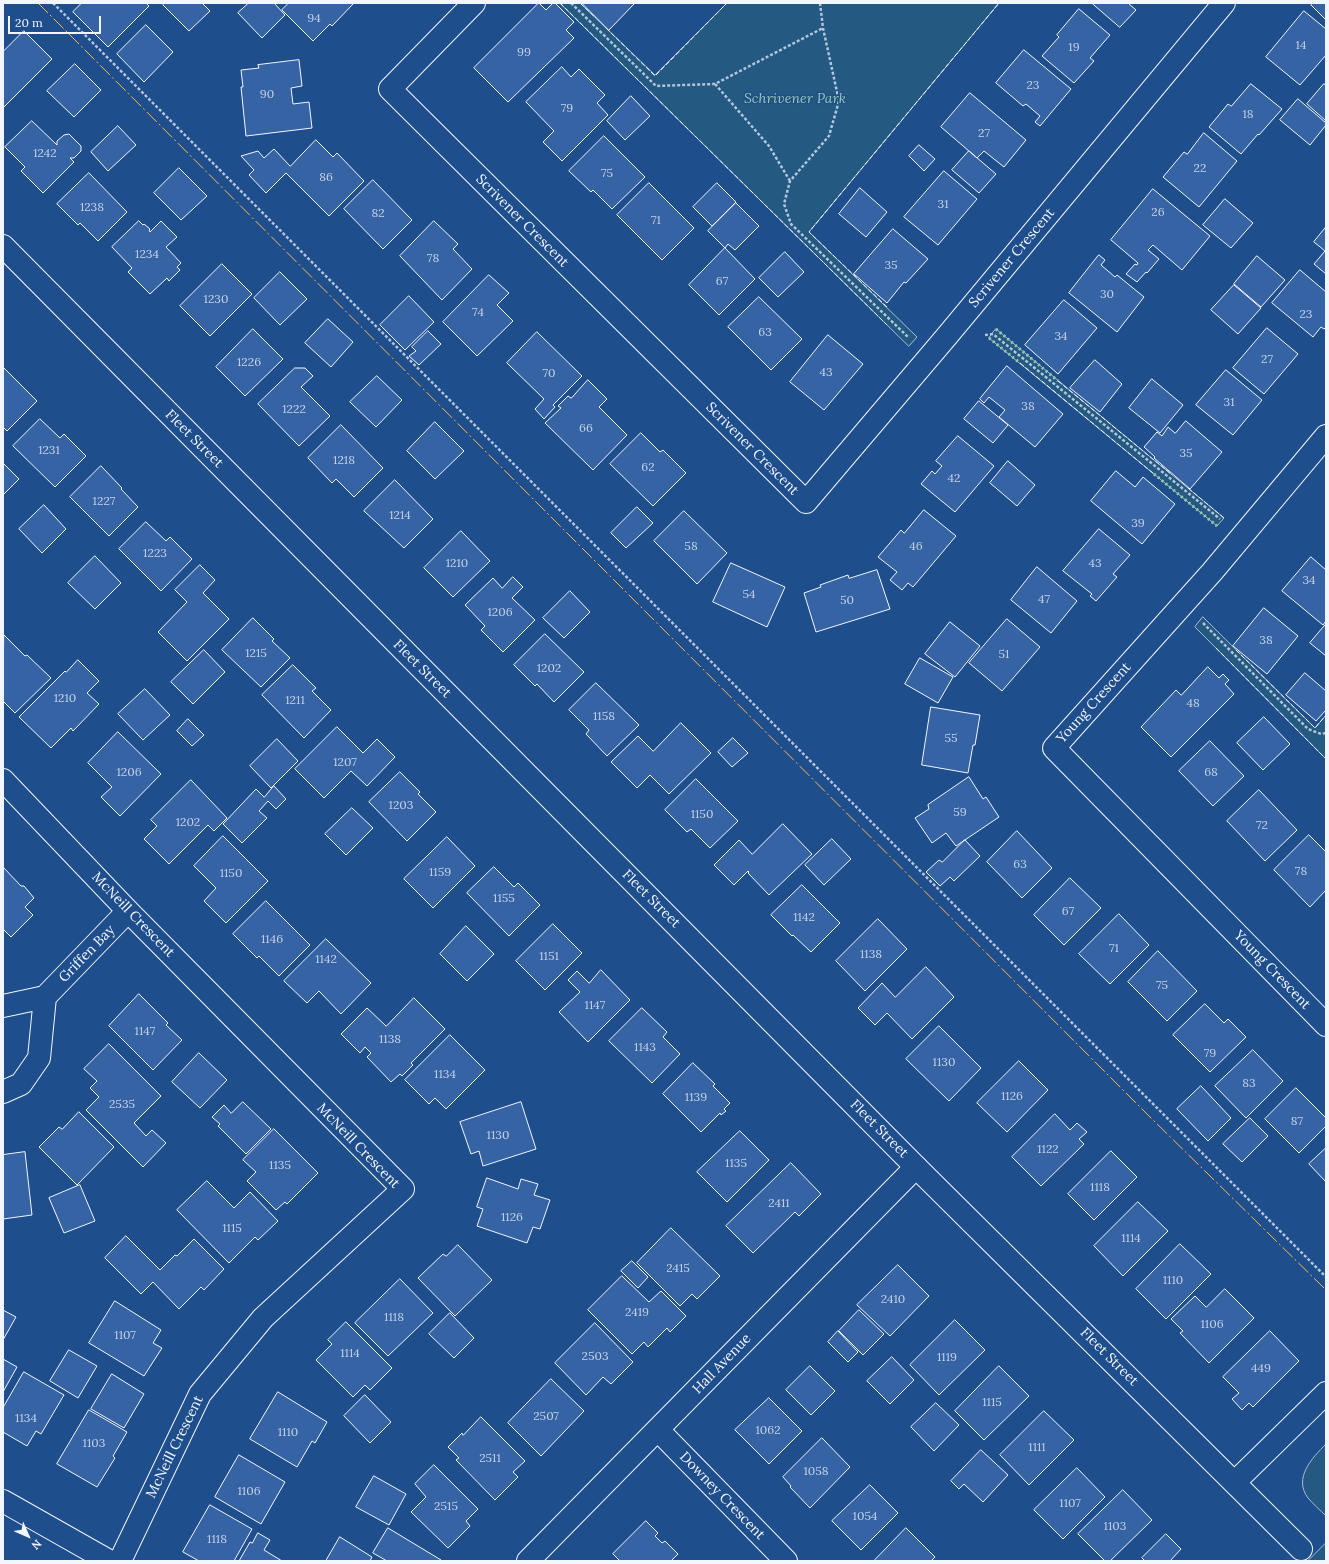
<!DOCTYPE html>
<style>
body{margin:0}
#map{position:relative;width:1329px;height:1564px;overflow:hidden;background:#1f4e8c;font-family:Lora,serif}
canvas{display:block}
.frame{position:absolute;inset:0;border:4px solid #f2f6ff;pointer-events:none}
.north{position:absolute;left:8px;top:1516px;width:40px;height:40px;-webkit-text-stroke:3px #1f4e8c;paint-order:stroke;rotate:135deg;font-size:11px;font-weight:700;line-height:16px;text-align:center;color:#f2f6ff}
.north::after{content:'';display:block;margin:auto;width:14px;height:18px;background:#f2f6ff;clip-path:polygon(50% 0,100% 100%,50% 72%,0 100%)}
.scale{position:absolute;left:8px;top:16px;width:93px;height:18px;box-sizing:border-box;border:2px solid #f2f6ff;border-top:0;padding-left:5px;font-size:12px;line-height:14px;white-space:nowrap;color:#f2f6ff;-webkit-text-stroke:3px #1f4e8c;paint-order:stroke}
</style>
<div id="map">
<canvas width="1329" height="1564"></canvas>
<div class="frame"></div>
<div class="north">N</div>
<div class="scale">20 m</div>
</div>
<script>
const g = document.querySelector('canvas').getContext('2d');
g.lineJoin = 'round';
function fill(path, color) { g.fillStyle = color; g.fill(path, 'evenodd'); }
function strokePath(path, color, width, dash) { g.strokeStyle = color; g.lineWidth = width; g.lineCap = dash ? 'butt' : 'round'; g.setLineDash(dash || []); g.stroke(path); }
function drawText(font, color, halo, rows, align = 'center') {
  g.font = font + ' Lora,serif'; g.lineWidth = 3; g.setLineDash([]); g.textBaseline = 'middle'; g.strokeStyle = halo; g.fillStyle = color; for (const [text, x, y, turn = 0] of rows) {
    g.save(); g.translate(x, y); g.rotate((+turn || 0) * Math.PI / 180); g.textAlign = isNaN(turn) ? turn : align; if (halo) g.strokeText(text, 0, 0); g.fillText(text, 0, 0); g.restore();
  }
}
const green = new Path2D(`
 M560 3H580L655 75 727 3H999L809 232 917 337 909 346Z
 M996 329 1224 518 1217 526 989 338Z
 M1203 617 1315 728 1326 715V759L1195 627Z
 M1326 1444V1516C1320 1510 1313 1504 1308 1498 1293 1478 1312 1458 1326 1444Z
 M1326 1543V1561H1308Z`);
fill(green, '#245a82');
strokePath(green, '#a8bbd7', 1);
const building = new Path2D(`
 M82 3H146L149 6 108 47 73 12Z
 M165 3H202L210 11 189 31 163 5Z
 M249 3H274L285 15 262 38 238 13Z
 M289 3H354L332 26 330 24 313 41 282 10Z
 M539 3 546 10 553 3H555L574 22 566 30 574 38 508 102 474 68Z
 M582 3H635L609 30Z
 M1092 3H1128L1136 10 1120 27Z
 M1313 3H1326V20L1311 5Z
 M1079 9 1110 35 1090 58 1094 61 1074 83 1042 56 1059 37 1057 35Z
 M1304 11 1326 29V55L1300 85 1266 57Z
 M146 25 173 52 144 82 117 54Z
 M24 31 52 59 3 108V52Z
 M1024 50 1071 89 1040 126 1035 122 1040 116 1026 104 1023 106 996 83Z
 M299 60 302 86 291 88 293 104 309 102 312 128 246 136 241 87H243L241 70 259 68 258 65Z
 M75 64 101 90 74 117 47 91Z
 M562 67 571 77 579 69 605 95 597 103 608 115 562 161 543 142 554 131 526 102Z
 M1251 84 1282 109 1259 135 1258 134 1241 154 1209 127 1228 104 1231 106Z
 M1324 84 1326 85V121L1307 104Z
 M970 93 1026 140 1004 167 984 151 977 158 941 127Z
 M631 96 650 116 625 140 607 121Z
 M1298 99 1326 123V125L1310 145 1280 120Z
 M32 121 57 145V141L64 135 69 134 81 146V151L74 158H70L74 162 43 193 21 171 25 167 5 147Z
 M118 126 136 145 108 171 91 152Z
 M1204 133 1237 161 1199 207 1163 177 1184 152 1187 154Z
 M604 136 645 177 612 209 593 190 591 192 569 171Z
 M316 140 333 157 337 153 364 181 329 216 286 173 266 193 249 175 254 170 241 156 258 151 264 158 274 149 290 166Z
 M919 145 935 159 924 171 909 156Z
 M969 151 996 174 979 193 952 170Z
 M179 168 207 196 181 220 154 193Z
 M944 171 977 199 938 245 904 217Z
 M89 173 127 212 98 241 80 223 78 225 57 204Z
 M373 180 412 220 383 249 344 209Z
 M649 183 694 228 662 260 617 215Z
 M717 183 736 202 712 226 693 207Z
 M860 188 887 212 866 237 839 214Z
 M1153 189 1210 236 1182 270 1153 245 1148 250 1159 259 1147 273 1146 272 1137 282 1126 274 1135 264 1137 265 1138 263 1111 240Z
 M1225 199 1253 223 1231 248 1203 225Z
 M736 203 759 226 735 250 728 244 725 248 708 231Z
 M139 221 143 225 144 224 150 229 149 230 150 232 161 221 177 237 166 247 181 263 177 267 180 270 169 281 167 278 150 294 128 272 132 268 112 247Z
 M434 221 458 244 453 249 472 269 442 300 400 256Z
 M1326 227V274L1314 264 1325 251 1314 242Z
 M893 229 928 259 906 283 904 282 887 303 854 274Z
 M725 248 755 279 719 315 689 285Z
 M785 252 804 272 778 297 759 278Z
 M1099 255 1105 260 1101 265 1115 277 1117 275 1144 297 1117 332 1069 293Z
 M1257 256 1285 280 1261 307 1234 284Z
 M222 264 252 294 210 336 180 306Z
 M1300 270 1326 292V327L1324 329 1321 327 1313 337 1272 303Z
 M280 272 307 299 280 325 254 298Z
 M489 275 509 293 497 305 513 321 477 356 443 322Z
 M1234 285 1261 308 1238 334 1211 310Z
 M409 296 434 322 405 350 380 325Z
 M759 297 802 339 771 370 728 327Z
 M1064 300 1097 328 1058 374 1025 345Z
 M328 319 353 342 331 367 305 343Z
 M1267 328 1298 354 1264 394 1233 368Z
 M253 329 283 359 245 396 216 367Z
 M428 331 441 344 419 365 409 356 416 351 412 347Z
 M537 332 582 376 553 405 555 407 544 419 535 409 544 399 507 363Z
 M828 335 863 364 824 410 790 382Z
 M1095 360 1122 384 1100 412 1070 388Z
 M1007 366 1063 414 1035 447 999 417 1005 410 989 397 984 403 980 399Z
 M3 367 37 401 7 431 3 427Z
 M295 368H305L313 376 301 387 330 416 299 446 258 404Z
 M1226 370 1262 400 1233 435 1196 405Z
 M377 376 402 400 376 427 350 402Z
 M1152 379 1183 405 1160 433 1129 408Z
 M588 380 607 399 599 407 627 435 593 470 545 423 561 408 558 406 568 396 571 398Z
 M979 401 1008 425 993 443 964 419Z
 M40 419 60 438 64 434 86 456 55 487 13 446Z
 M1186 421 1222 452 1190 489 1154 458 1155 457 1144 447 1157 432 1162 436 1168 427 1175 433Z
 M435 422 464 451 435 479 407 451Z
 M341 425 383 468 354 497 336 479 332 483 308 458Z
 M641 433 660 452 663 450 686 473 653 506 610 464Z
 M958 436 994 466 955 512 921 484 932 471 935 474 942 466 936 461Z
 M1008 461 1035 485 1017 506 990 483Z
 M3 463 19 479 3 495Z
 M101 466 122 488 121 489 138 507 109 536 70 497Z
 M1116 471 1135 487 1143 477 1175 504 1142 544 1091 501Z
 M395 480 433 519 404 548 364 511Z
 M44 505 66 529 42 553 19 529Z
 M637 507 653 523 626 548 611 533Z
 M924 510 956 536 913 587 908 583 902 590 890 580 897 572 878 557 901 530 904 533Z
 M684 511 727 553 697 584 654 541Z
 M146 522 166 541 170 537 192 559 161 591 119 549Z
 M1099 529 1130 555 1113 574 1117 577 1096 601 1090 596 1092 594 1063 571Z
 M461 531 490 561 453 597 424 568Z
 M95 556 121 583 95 609 68 583Z
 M1311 557 1326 570V621L1323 625 1282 591Z
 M731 563 785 587 767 627 713 602Z
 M200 565 215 580 203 593 229 619 187 661 158 632 187 602 175 590Z
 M1037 567 1077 601 1051 633 1011 600Z
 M877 570 890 609 816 632 804 593 821 587 820 585 848 575 849 578Z
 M513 577 523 587 512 598 535 620 503 652 481 630 485 626 465 605 493 578 502 588Z
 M570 591 590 612 564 638 543 618Z
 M1264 608 1298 636 1267 674 1233 646Z
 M253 618 274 639 272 641 290 658 261 687 222 650Z
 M1007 619 1040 647 1002 691 969 663Z
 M950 622 980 646 955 677 925 654Z
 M1326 624V656L1310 643Z
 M545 634 584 672 554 702 537 684 535 686 514 665Z
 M4 635 25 656 27 655 51 678 15 713 3 701Z
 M204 650 225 672 193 704 171 682Z
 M920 658 953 677 938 703 905 684Z
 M78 660 99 681 87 693 99 704 73 731 71 728 51 748 19 717 65 671 66 672Z
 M293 665 316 688 312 691 331 710 304 738 262 695Z
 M1208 667 1219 678 1223 674 1229 680 1225 684 1234 694 1171 757 1141 727 1176 690 1181 695Z
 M1305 673 1326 691V710L1316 721 1286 695Z
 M596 683 639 725 607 756 586 734 589 730 569 710Z
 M145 689 170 715 143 740 118 714Z
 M931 707 980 715 975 745H973L968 773 922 765Z
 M1264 717 1290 744 1263 770 1237 743Z
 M188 719 204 735 192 746 177 731Z
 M681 723 711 753 669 794 650 775 637 788 611 762 638 736 653 751Z
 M337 727 363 753 377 739 395 757 367 786 351 771 324 798 295 769Z
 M118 732 161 774 120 816 101 797 112 787 88 763Z
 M733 738 748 753 732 767 718 752Z
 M277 739 298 761 271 788 250 766Z
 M1210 741 1244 776 1213 806 1179 771Z
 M400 772 420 792 418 794 436 812 407 841 369 802Z
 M969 777 983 799 986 797 999 817 956 846 946 833 932 843 915 818 929 809 928 805Z
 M696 779 738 821 710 848 691 829 687 832 665 810Z
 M191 780 227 818 214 831 208 825 169 864 144 839 157 826 151 820Z
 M274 786 286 799 276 809 268 801 259 811 267 818 242 843 223 824 256 789 264 797Z
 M1259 790 1297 830 1265 861 1227 821Z
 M352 808 373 828 346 855 325 834Z
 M783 824 812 854 769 895 748 873 749 872 748 871 734 885 714 865 739 840 752 854Z
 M1017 831 1052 868 1022 898 987 862Z
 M1309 835 1326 852V890L1310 907 1274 870Z
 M223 836 268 881 226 923 204 901 216 888 194 866Z
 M447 837 475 866 433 908 404 879Z
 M832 839 851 859 824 885 805 865Z
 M965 840 980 856 954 881 950 877 940 886 926 872 939 860 942 862Z
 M3 867 21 886H24L34 898 25 907 33 915 11 937 3 929Z
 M494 867 514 887 518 883 540 905 509 936 467 893Z
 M1070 878 1101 908 1064 945 1034 915Z
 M802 885 840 923 811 952 793 935 792 936 771 915Z
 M266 901 310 945 279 976 259 956 257 958 233 934Z
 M1119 914 1149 945 1110 984 1079 954Z
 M878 919 907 949 865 991 836 961Z
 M553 924 582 953 545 990 516 961Z
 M466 926 494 954 467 981 440 954Z
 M326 939 371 983 341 1014 319 991 307 1003 284 981Z
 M1158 951 1197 991 1167 1021 1128 982Z
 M926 967 954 997 912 1039 887 1013 875 1025 858 1008 882 983 895 997Z
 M601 970 630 1000 588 1042 559 1012 580 992 568 980 577 971 589 983Z
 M139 994 168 1023 166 1025 182 1040 153 1070 109 1026Z
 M414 998 445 1029 411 1063 413 1065 402 1076 400 1074 391 1082 367 1057 371 1053 365 1047 360 1053 341 1034 367 1008 386 1026Z
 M1205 1004 1224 1023 1228 1019 1246 1037 1210 1072 1173 1035Z
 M642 1008 667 1032 663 1037 680 1054 652 1083 609 1041Z
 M939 1026 981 1068 949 1101 906 1059Z
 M450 1035 485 1070 446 1109 435 1098 429 1104 405 1080Z
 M109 1044 161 1096 134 1123 146 1136 152 1130 166 1143 143 1167 86 1110 99 1097 90 1088 97 1081 84 1069Z
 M1253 1050 1283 1081 1246 1118 1215 1086Z
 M199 1053 227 1080 200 1108 172 1082Z
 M1019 1061 1048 1090 1007 1132 977 1103Z
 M693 1063 715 1084 713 1086 730 1103 724 1109 726 1111 721 1115 720 1113 701 1132 663 1094Z
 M1201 1086 1231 1118 1208 1141 1177 1109Z
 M1296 1088 1326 1118V1126L1299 1153 1265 1119Z
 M243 1102 271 1129 246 1154 218 1126 220 1124 212 1117 224 1105 231 1113Z
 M521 1102 536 1149 483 1166 479 1151 471 1154 460 1122Z
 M79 1112 114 1147 77 1185 39 1147 59 1127 62 1129Z
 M1055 1114 1070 1130 1077 1123 1087 1132 1079 1139 1084 1144 1041 1186 1012 1157Z
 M1250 1118 1268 1136 1242 1162 1223 1144Z
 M274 1129 318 1173 287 1204 285 1202 276 1210 247 1181 256 1172 243 1160Z
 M740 1131 769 1160 727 1202 697 1172Z
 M1326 1148V1182L1309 1164Z
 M1111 1151 1137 1177 1094 1220 1068 1194Z
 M25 1152 32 1215 3 1219V1155Z
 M791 1163 821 1194 799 1216 795 1212 753 1253 726 1226Z
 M487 1178 518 1189 521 1179 538 1184 534 1195 550 1200 540 1229 533 1227 527 1243 477 1226 483 1209 477 1207Z
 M207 1181 234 1208 250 1192 278 1221 258 1240 255 1237 229 1263 177 1210Z
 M80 1185 95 1221 64 1233 49 1198Z
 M1138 1202 1168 1231 1123 1276 1094 1246Z
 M671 1228 720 1276 697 1299 692 1294 680 1306 637 1263Z
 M126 1236 160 1270 175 1255 177 1256 194 1239 224 1269 204 1290 201 1287 179 1309 153 1282 141 1294 105 1258Z
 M1180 1244 1211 1274 1166 1319 1136 1289Z
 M458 1245 492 1280 455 1316 418 1278 443 1254 446 1256Z
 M632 1261 648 1277 638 1288 621 1271Z
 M898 1265 929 1296 890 1336 857 1305Z
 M622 1276 649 1302 661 1291 686 1316 670 1332 667 1328 648 1347 644 1342 632 1354 588 1310Z
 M400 1279 433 1313 388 1356 355 1323Z
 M1225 1289 1254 1318 1209 1363 1180 1333 1183 1331 1171 1319 1195 1296 1206 1307Z
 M115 1301 161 1330 153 1343 162 1348 144 1376 89 1343Z
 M3 1310 16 1317 3 1340Z
 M859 1310 884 1334 863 1355 839 1331Z
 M450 1313 474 1338 454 1358 429 1334Z
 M955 1320 985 1350 939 1395 910 1365Z
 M346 1322 392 1368 370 1390 365 1385 353 1397 316 1360 332 1344 328 1340Z
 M595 1323 633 1362 611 1384 603 1377 586 1395 555 1363Z
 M838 1331 858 1352 848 1362 828 1342Z
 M1270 1331 1299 1361 1253 1407 1249 1403 1242 1410 1232 1399 1239 1393 1223 1377Z
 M69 1350 97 1366 78 1398 50 1381Z
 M892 1357 914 1380 890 1404 867 1381Z
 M3 1359 17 1367 3 1392Z
 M810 1366 835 1391 811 1415 786 1390Z
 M999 1366 1029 1396 984 1440 955 1411Z
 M24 1372 64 1395 41 1434 36 1431 27 1446 3 1432V1408Z
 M112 1374 144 1394 124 1428 91 1409Z
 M551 1379 584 1411 541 1456 508 1423Z
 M278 1392 327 1422 315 1443 312 1441 297 1467 250 1439Z
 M365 1395 391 1422 370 1443 344 1416Z
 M769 1398 802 1431 769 1464 735 1430Z
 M936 1403 959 1425 934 1451 911 1427Z
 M89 1410 127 1432 113 1456 115 1458 97 1487 57 1464Z
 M1044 1411 1074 1440 1029 1485 1000 1455Z
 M481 1417 525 1461 513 1472 518 1477 495 1500 456 1460 459 1458 448 1447 462 1433 463 1435Z
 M822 1438 850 1467 810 1508 790 1487 791 1486 783 1477Z
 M981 1450 1008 1475 983 1502 964 1484 959 1489 951 1481Z
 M239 1455 285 1482 261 1524 215 1497Z
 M434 1465 478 1509 466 1521 470 1526 448 1548 411 1512 426 1497 415 1484Z
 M1077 1468 1105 1497 1063 1539 1034 1510Z
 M374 1476 406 1494 389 1525 356 1507Z
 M870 1485 898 1513 861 1550 832 1521Z
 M1123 1490 1152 1520 1110 1561H1105L1078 1534Z
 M210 1505 252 1529 234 1561H199L183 1552Z
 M646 1521 658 1533 655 1536 662 1543 665 1541 678 1554 671 1561H620L613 1554Z
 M388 1528 441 1560 440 1561H387L373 1553Z
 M906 1528 935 1557 931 1561H874Z
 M258 1533 270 1540 264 1550 282 1561H239L250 1542 252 1543Z
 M1166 1534 1181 1549 1170 1561H1145L1142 1558Z
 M340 1537 372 1557 370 1561H326Z`);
fill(building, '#3563a3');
strokePath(building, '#f2f6ff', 1);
const minor = new Path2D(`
 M474 3 390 89 806 502 947 336 1224 3
 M1326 436 1212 572 1054 748 1326 1025
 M3 780 128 911 403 1189 263 1318 200 1394 120 1561
 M3 1006 45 997 128 911
 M3 1092 21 1084 39 1058 45 997
 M658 1430 786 1561
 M3 1501 109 1561
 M528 1561 916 1167`);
const tertiary = new Path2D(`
 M3 246 916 1167 1301 1549
 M1235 1482 1326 1393`);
strokePath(minor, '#f2f6ff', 24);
strokePath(tertiary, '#f2f6ff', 24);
strokePath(new Path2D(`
 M53 3 1326 1277
 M571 3 656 86 715 84 823 28
 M820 3 823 28 839 101 829 136 790 181 784 204 791 224 909 338
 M715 84 769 146 790 181
 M985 335 993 334 1220 519
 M1203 623 1308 729 1321 734 1326 733`), '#b3c4dc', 2.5, [3, 2]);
strokePath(minor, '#1f4e8c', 22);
strokePath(tertiary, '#1f4e8c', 22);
strokePath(new Path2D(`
 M996 329 1058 381
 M989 338 1020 363
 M1154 474 1217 526`), '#97c8a6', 3, [2, 3]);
strokePath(new Path2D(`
 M560 3 887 325
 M580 3 596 18
 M606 28 655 76 727 3
 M887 307 809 232 999 3
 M1020 363 1154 474
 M1058 381 1171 474
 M1188 488 1224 518
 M1216 648 1326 759
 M1236 650 1315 728 1326 715`), '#f2f6ff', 1, [5, 2]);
strokePath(new Path2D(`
 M38 3 1150 1117 1326 1290`), '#ffb74d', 1, [14, 3, 2, 3]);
drawText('12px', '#c3d1e8', null, [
 ["94",314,19],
 ["14",1301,46],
 ["19",1074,48],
 ["99",524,53],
 ["23",1033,86],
 ["90",267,95],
 ["79",567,109],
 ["18",1248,115],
 ["27",984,134],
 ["1242",45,154],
 ["22",1200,169],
 ["75",607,174],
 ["86",326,178],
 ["31",943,205],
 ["1238",92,208],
 ["26",1158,213],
 ["82",378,214],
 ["71",656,221],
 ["1234",147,255],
 ["78",433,259],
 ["35",891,266],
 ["67",722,282],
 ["30",1107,295],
 ["1230",216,300],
 ["74",478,313],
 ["23",1306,315],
 ["63",765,333],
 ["34",1061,337],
 ["27",1267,360],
 ["1226",249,363],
 ["43",826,373],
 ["70",549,374],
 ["31",1229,403],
 ["38",1028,407],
 ["1222",294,410],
 ["66",586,429],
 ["1231",49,451],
 ["35",1186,454],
 ["1218",344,461],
 ["62",648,468],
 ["42",954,479],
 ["1227",104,502],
 ["1214",400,516],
 ["39",1138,524],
 ["58",691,547],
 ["46",916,547],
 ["1223",155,554],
 ["1210",457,564],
 ["43",1095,564],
 ["34",1309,581],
 ["54",749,595],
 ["47",1044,600],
 ["50",847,601],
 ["1206",500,613],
 ["38",1266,641],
 ["1215",256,654],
 ["51",1004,655],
 ["1202",549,669],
 ["1210",65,699],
 ["1211",295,701],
 ["48",1193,704],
 ["1158",604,717],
 ["55",951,739],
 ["1207",345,763],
 ["1206",129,773],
 ["68",1211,773],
 ["1203",401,806],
 ["59",960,813],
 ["1150",702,815],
 ["1202",188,823],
 ["72",1262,826],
 ["63",1020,865],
 ["78",1301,872],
 ["1159",440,873],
 ["1150",231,874],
 ["1155",504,899],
 ["67",1068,912],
 ["1142",804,918],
 ["1146",272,940],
 ["71",1114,949],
 ["1138",871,955],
 ["1151",549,957],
 ["1142",326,960],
 ["75",1162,986],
 ["1147",595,1006],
 ["1147",145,1032],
 ["1138",390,1040],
 ["1143",645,1048],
 ["79",1210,1054],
 ["1130",944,1063],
 ["1134",445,1075],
 ["83",1249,1084],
 ["1126",1012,1097],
 ["1139",696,1098],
 ["2535",122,1105],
 ["87",1297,1122],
 ["1130",498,1136],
 ["1122",1048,1150],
 ["1135",736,1164],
 ["1135",280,1166],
 ["1118",1100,1188],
 ["2411",779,1204],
 ["1126",512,1218],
 ["1115",232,1229],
 ["1114",1131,1239],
 ["2415",678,1269],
 ["1110",1173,1281],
 ["2410",893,1300],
 ["2419",637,1313],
 ["1118",394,1318],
 ["1106",1212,1325],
 ["1107",125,1336],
 ["1114",350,1354],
 ["2503",595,1357],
 ["1119",947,1358],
 ["449",1261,1369],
 ["1115",992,1403],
 ["2507",546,1417],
 ["1134",26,1419],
 ["1062",768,1431],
 ["1110",288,1433],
 ["1103",94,1444],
 ["1111",1037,1448],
 ["2511",490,1459],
 ["1058",816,1472],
 ["1106",249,1492],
 ["1107",1070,1504],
 ["2515",446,1507],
 ["1054",865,1517],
 ["1103",1115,1527],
 ["1118",217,1540]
]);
drawText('italic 14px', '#97c8a6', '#1f4e8c', [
 ["Schrivener Park",795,99]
]);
drawText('14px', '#f2f6ff', '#1f4e8c', [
 ["Scrivener Crescent",522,221,45],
 ["Scrivener Crescent",1012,258,-50],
 ["Fleet Street",194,439,45],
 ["Scrivener Crescent",752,449,45],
 ["Fleet Street",422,669,45],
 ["Young Crescent",1094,703,-48],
 ["Fleet Street",651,899,45],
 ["McNeill Crescent",133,915,46],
 ["Griffen Bay",87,954,-46],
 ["Young Crescent",1272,970,46],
 ["Fleet Street",879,1129,45],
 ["McNeill Crescent",358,1146,46],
 ["Fleet Street",1109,1357,45],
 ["Hall Avenue",722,1364,-46],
 ["McNeill Crescent",175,1447,-64],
 ["Downey Crescent",722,1496,46]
]);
</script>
